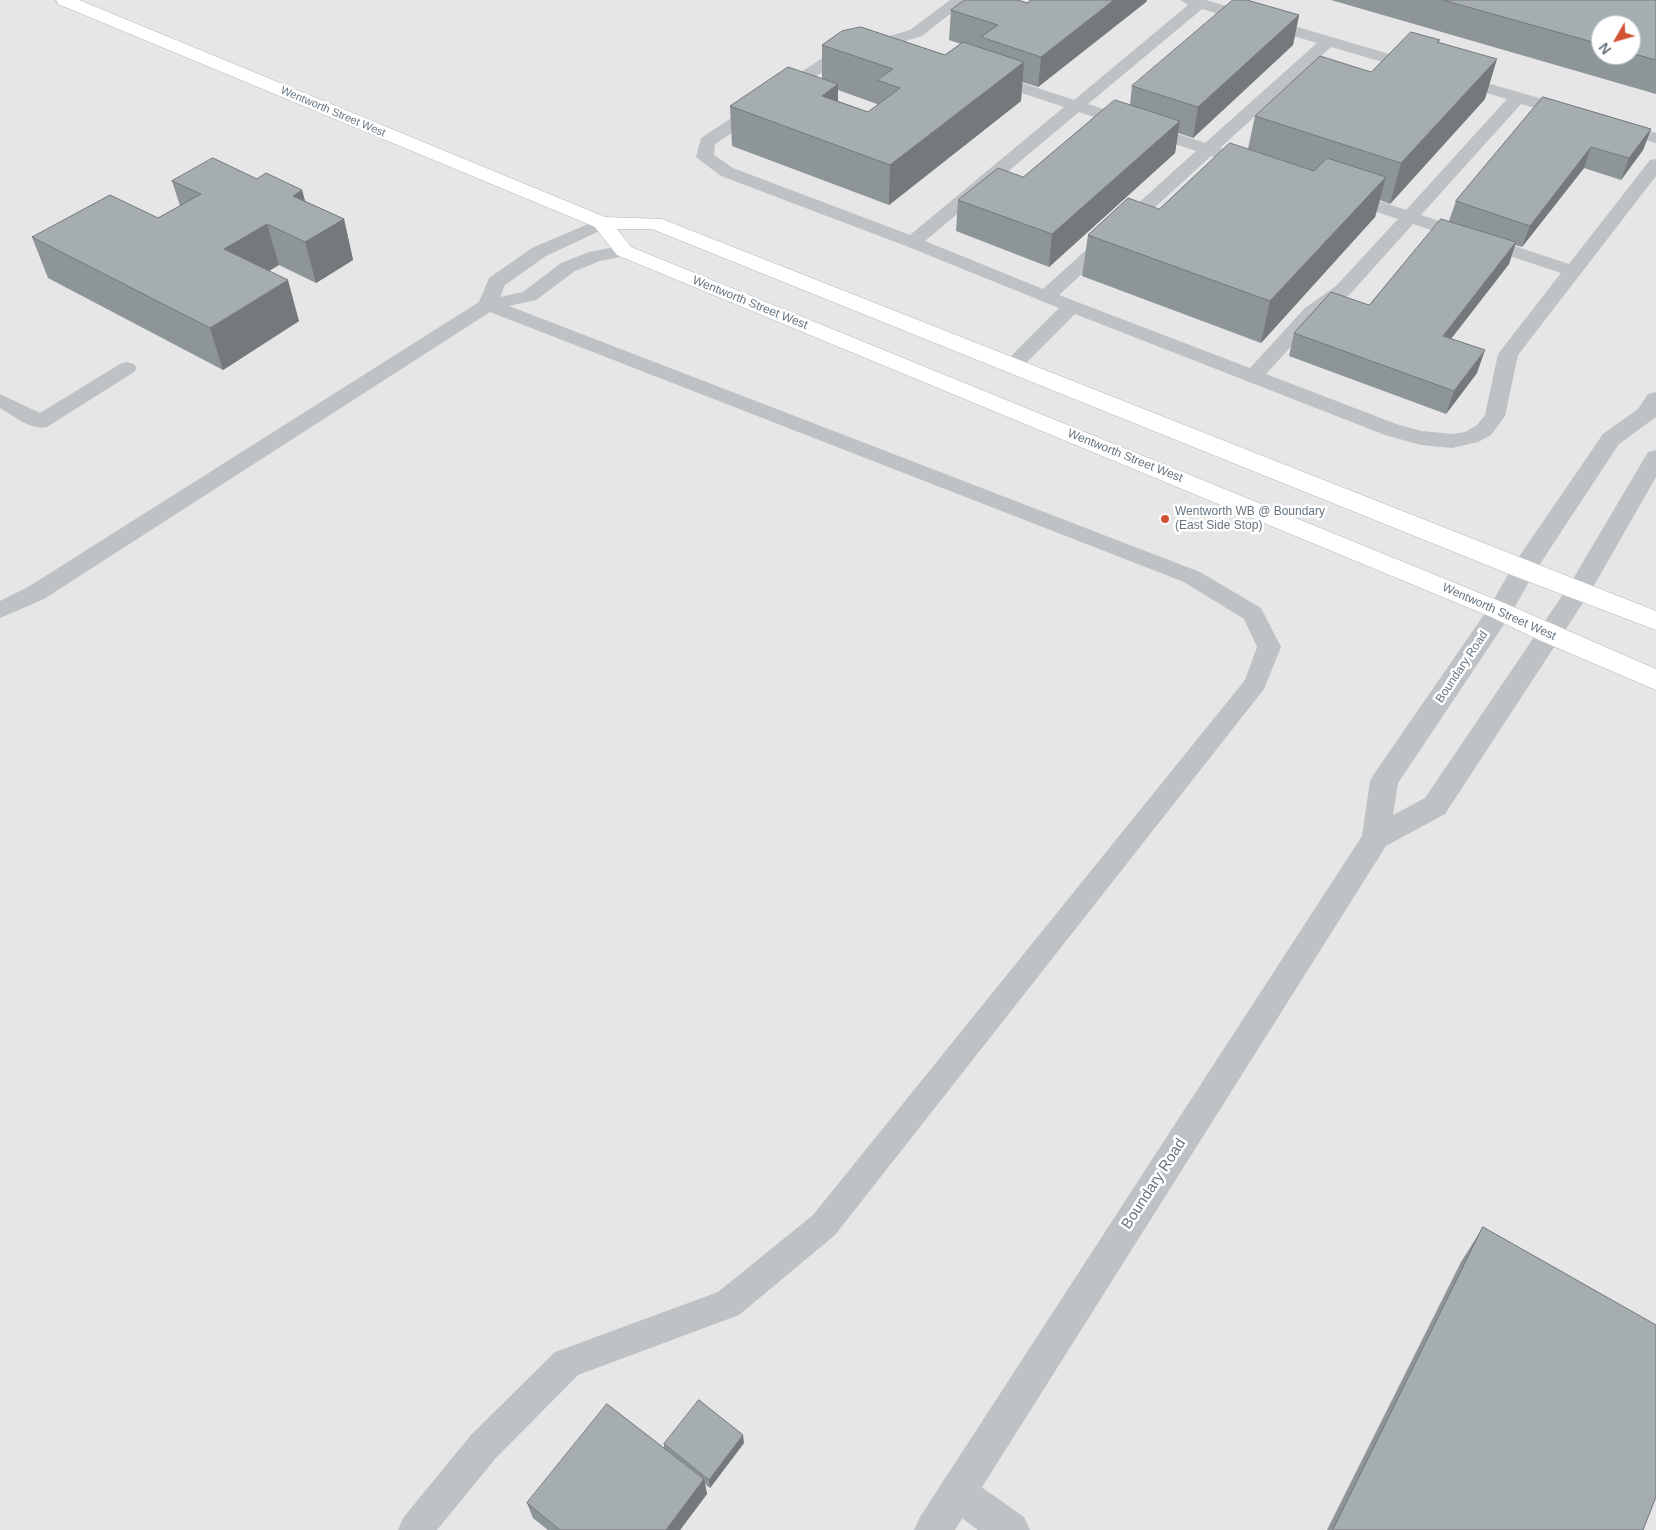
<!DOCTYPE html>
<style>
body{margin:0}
#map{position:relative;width:1656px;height:1530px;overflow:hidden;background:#f5f5f1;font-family:Helvetica,sans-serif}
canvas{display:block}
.north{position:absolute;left:1591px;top:15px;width:50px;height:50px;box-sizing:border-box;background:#fff;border:1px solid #c2c8cc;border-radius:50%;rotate:232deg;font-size:14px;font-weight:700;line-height:20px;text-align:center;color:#667580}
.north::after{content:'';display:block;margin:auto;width:18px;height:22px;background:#d25334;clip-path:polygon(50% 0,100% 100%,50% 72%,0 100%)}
</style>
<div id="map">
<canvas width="1656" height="1530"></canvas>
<div class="north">N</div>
</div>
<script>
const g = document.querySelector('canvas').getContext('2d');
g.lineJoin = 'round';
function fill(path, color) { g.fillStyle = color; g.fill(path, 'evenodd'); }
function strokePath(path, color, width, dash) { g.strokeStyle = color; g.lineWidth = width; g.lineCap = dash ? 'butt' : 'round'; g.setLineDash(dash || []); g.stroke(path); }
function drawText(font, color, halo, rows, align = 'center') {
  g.font = font + ' Helvetica,sans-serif'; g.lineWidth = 5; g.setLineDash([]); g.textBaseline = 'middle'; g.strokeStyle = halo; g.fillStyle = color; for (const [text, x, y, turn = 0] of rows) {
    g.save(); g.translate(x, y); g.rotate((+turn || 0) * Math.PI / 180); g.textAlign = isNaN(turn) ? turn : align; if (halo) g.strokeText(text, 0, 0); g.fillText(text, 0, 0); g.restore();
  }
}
fill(new Path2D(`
 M0 0H1656V1530H0ZM1601 25H1631V55H1601Z`), '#e5e6e5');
const secondary = new Path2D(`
 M56 0H79L605 217 662 219 1656 611V630L1514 576 652 229H617L631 247 1509 605 1656 669V690L1539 640 1491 617 617 255 595 227 58 4Z`);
strokePath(secondary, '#b1b6b9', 1);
fill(new Path2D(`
 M950 0H968L922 36 839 61 715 144 714 155 733 168 910 235 1064 107 983 80 981 77 983 74H995L1074 100 1188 5 1180 0H1206L1423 64 1425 67 1423 70 1417 72 1331 47 1220 148 1227 150 1230 154 1227 158 1221 159 1211 156 1059 295 1250 368 1305 308 1336 286 1398 219 1341 200 1338 196 1341 192H1353L1406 210 1507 99 1450 82 1448 79 1450 76 1456 74 1577 109 1579 113 1577 117 1571 118 1521 104 1421 215 1569 264 1650 160 1656 159V176L1518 355 1505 416 1491 435 1478 442 1452 448 1421 445 1385 435 1075 314 1020 369 1013 371 1006 369 1003 365 1006 361 1059 308 906 246 721 176 696 157 701 138 827 55 910 30ZM1202 9 1317 43 1205 143 1088 104ZM1079 112 1196 151 1043 289 925 241ZM1413 224 1561 273 1498 354 1485 415 1477 425 1465 432 1452 434 1422 431 1399 425 1266 374 1319 316 1350 294Z
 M1616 121 1656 133V143L1610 130 1608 126 1610 122Z
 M602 218 608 219 611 223 608 227 546 256 505 285 500 297 523 292 561 263 589 252 624 245 631 247 633 251 631 255 600 261 575 271 536 300 509 306 1200 572 1261 608 1281 647 1264 689 835 1235 739 1315 578 1375 495 1459 437 1530H398L403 1518 471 1435 555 1352 718 1292 813 1215 1245 680 1257 647 1244 619 1184 582 490 312 44 599 0 618V601L28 587 479 302 489 278 532 248Z
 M127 362 134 364 137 368 134 372 47 427C31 431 14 416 0 408V394L40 413 120 364Z`), '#bec2c5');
fill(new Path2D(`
 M957 1473 970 1479 1024 1517 1030 1530H978L944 1505 938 1492 944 1479Z`), '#bec2c5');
fill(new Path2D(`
 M1656 392V417L1619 444 1534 573 1509 617 1398 783 1393 815 1425 798 1570 584 1648 452 1656 450V477L1592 589 1445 814 1386 846 955 1530H914L920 1517 1362 836 1370 781 1374 774 1490 606 1514 564 1603 434 1638 409 1648 394Z`), '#bec2c5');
fill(secondary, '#fff');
fill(new Path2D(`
 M1031 0H1147L1146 2 1038 87 1022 82 1021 101 889 205 732 146 730 106 822 78V45L945 55 961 44 949 40 951 10 1027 3ZM838 90 877 104V105L868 112 838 101Z
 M1331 0H1656V94ZM1601 25H1631V55H1601Z
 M1299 15 1293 45 1193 138 1178 133 1175 153 1049 267 956 231 958 200 1023 177 1130 105 1132 86Z
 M1439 42 1485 99 1390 204 1380 200 1375 217 1261 343 1082 276 1088 235 1159 209 1248 149 1255 116 1371 72Z
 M1543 97 1651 129 1643 150 1621 180 1584 168 1522 247 1515 245 1509 264 1451 339 1477 373 1446 414 1289 356 1294 333 1369 305 1449 221 1456 201Z
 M257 179 302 190 305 201 344 219 353 260 316 283 279 265 269 271 299 321 223 370 48 278 32 237 158 218 180 206 172 181Z
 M1483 1227 1643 1530H1327L1461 1262Z
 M744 1443 710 1488 705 1484 707 1494 680 1530H548L533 1518 527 1503 664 1448V1444Z`), '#8e9598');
fill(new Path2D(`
 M1114 0H1147L1146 2 1038 87 1041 57Z
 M1299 15 1293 45 1193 138 1198 107Z
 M1497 59 1485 99 1390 204 1401 163Z
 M1024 62 1021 101 889 205 890 165Z
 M838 84V123L822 96Z
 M1180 121 1175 153 1049 267 1052 234Z
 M1651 129 1643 150 1621 180 1629 158Z
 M1591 147 1584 168 1522 247 1530 226Z
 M1386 177 1375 217 1261 343 1270 301Z
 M302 190 313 231 293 196Z
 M344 219 353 260 316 283 305 242Z
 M267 224 279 265 237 290 224 249Z
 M1516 242 1509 264 1436 358 1443 336Z
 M288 280 299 321 223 370 210 328Z
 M1485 350 1477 373 1446 414 1454 391Z
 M743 1435 744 1443 710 1488 709 1480Z
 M704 1479 707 1494 680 1530H666Z`), '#74797c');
const building = new Path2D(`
 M965 0H1018L1027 3 1031 0H1114L1041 57 981 37 998 25 951 10Z
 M1233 0H1247L1299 15 1198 107 1132 86Z
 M1443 0H1656V60L1631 53V25H1601V44Z
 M861 27 945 55 963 42 1024 62 890 165 730 106 788 67 838 84 822 96 868 112 900 88 877 80 893 69 822 45 842 31Z
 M1411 32 1440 40 1437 42 1497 59 1401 163 1255 116 1320 56 1371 72Z
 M1543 97 1651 129 1629 158 1591 147 1530 226 1456 201Z
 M1115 100 1180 121 1052 234 958 200 998 168 1023 177Z
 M1230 143 1314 171 1327 158 1386 177 1270 301 1088 235 1128 198 1159 209Z
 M213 158 257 179 266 173 302 190 293 196 344 219 305 242 267 224 224 249 288 280 210 328 32 237 110 195 158 218 201 194 172 181Z
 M1441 219 1516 242 1443 336 1485 350 1454 391 1294 333 1331 292 1369 305Z
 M1483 1227 1656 1325V1497L1643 1530H1333Z
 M699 1400 743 1435 709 1480 664 1444Z
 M607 1404 704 1479 666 1530H560L527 1503Z`);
fill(building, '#a5adb1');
strokePath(building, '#74797c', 1);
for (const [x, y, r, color] of [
 [1165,519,5,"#d25334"]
]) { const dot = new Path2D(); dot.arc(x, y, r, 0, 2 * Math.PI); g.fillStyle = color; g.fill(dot); strokePath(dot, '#fff', 2); }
drawText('11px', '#667580', '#fff', [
 ["Wentworth Street West",333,112,23]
]);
drawText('12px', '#667580', '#fff', [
 ["Wentworth Street West",750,303,22],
 ["Wentworth Street West",1125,456,22],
 ["Wentworth Street West",1499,612,24],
 ["Boundary Road",1462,667,-56]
]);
drawText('12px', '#667580', '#fff', [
 ["Wentworth WB @ Boundary",1175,512],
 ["(East Side Stop)",1175,526]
], 'left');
drawText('15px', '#667580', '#fff', [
 ["Boundary Road",1154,1184,-57]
]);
</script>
